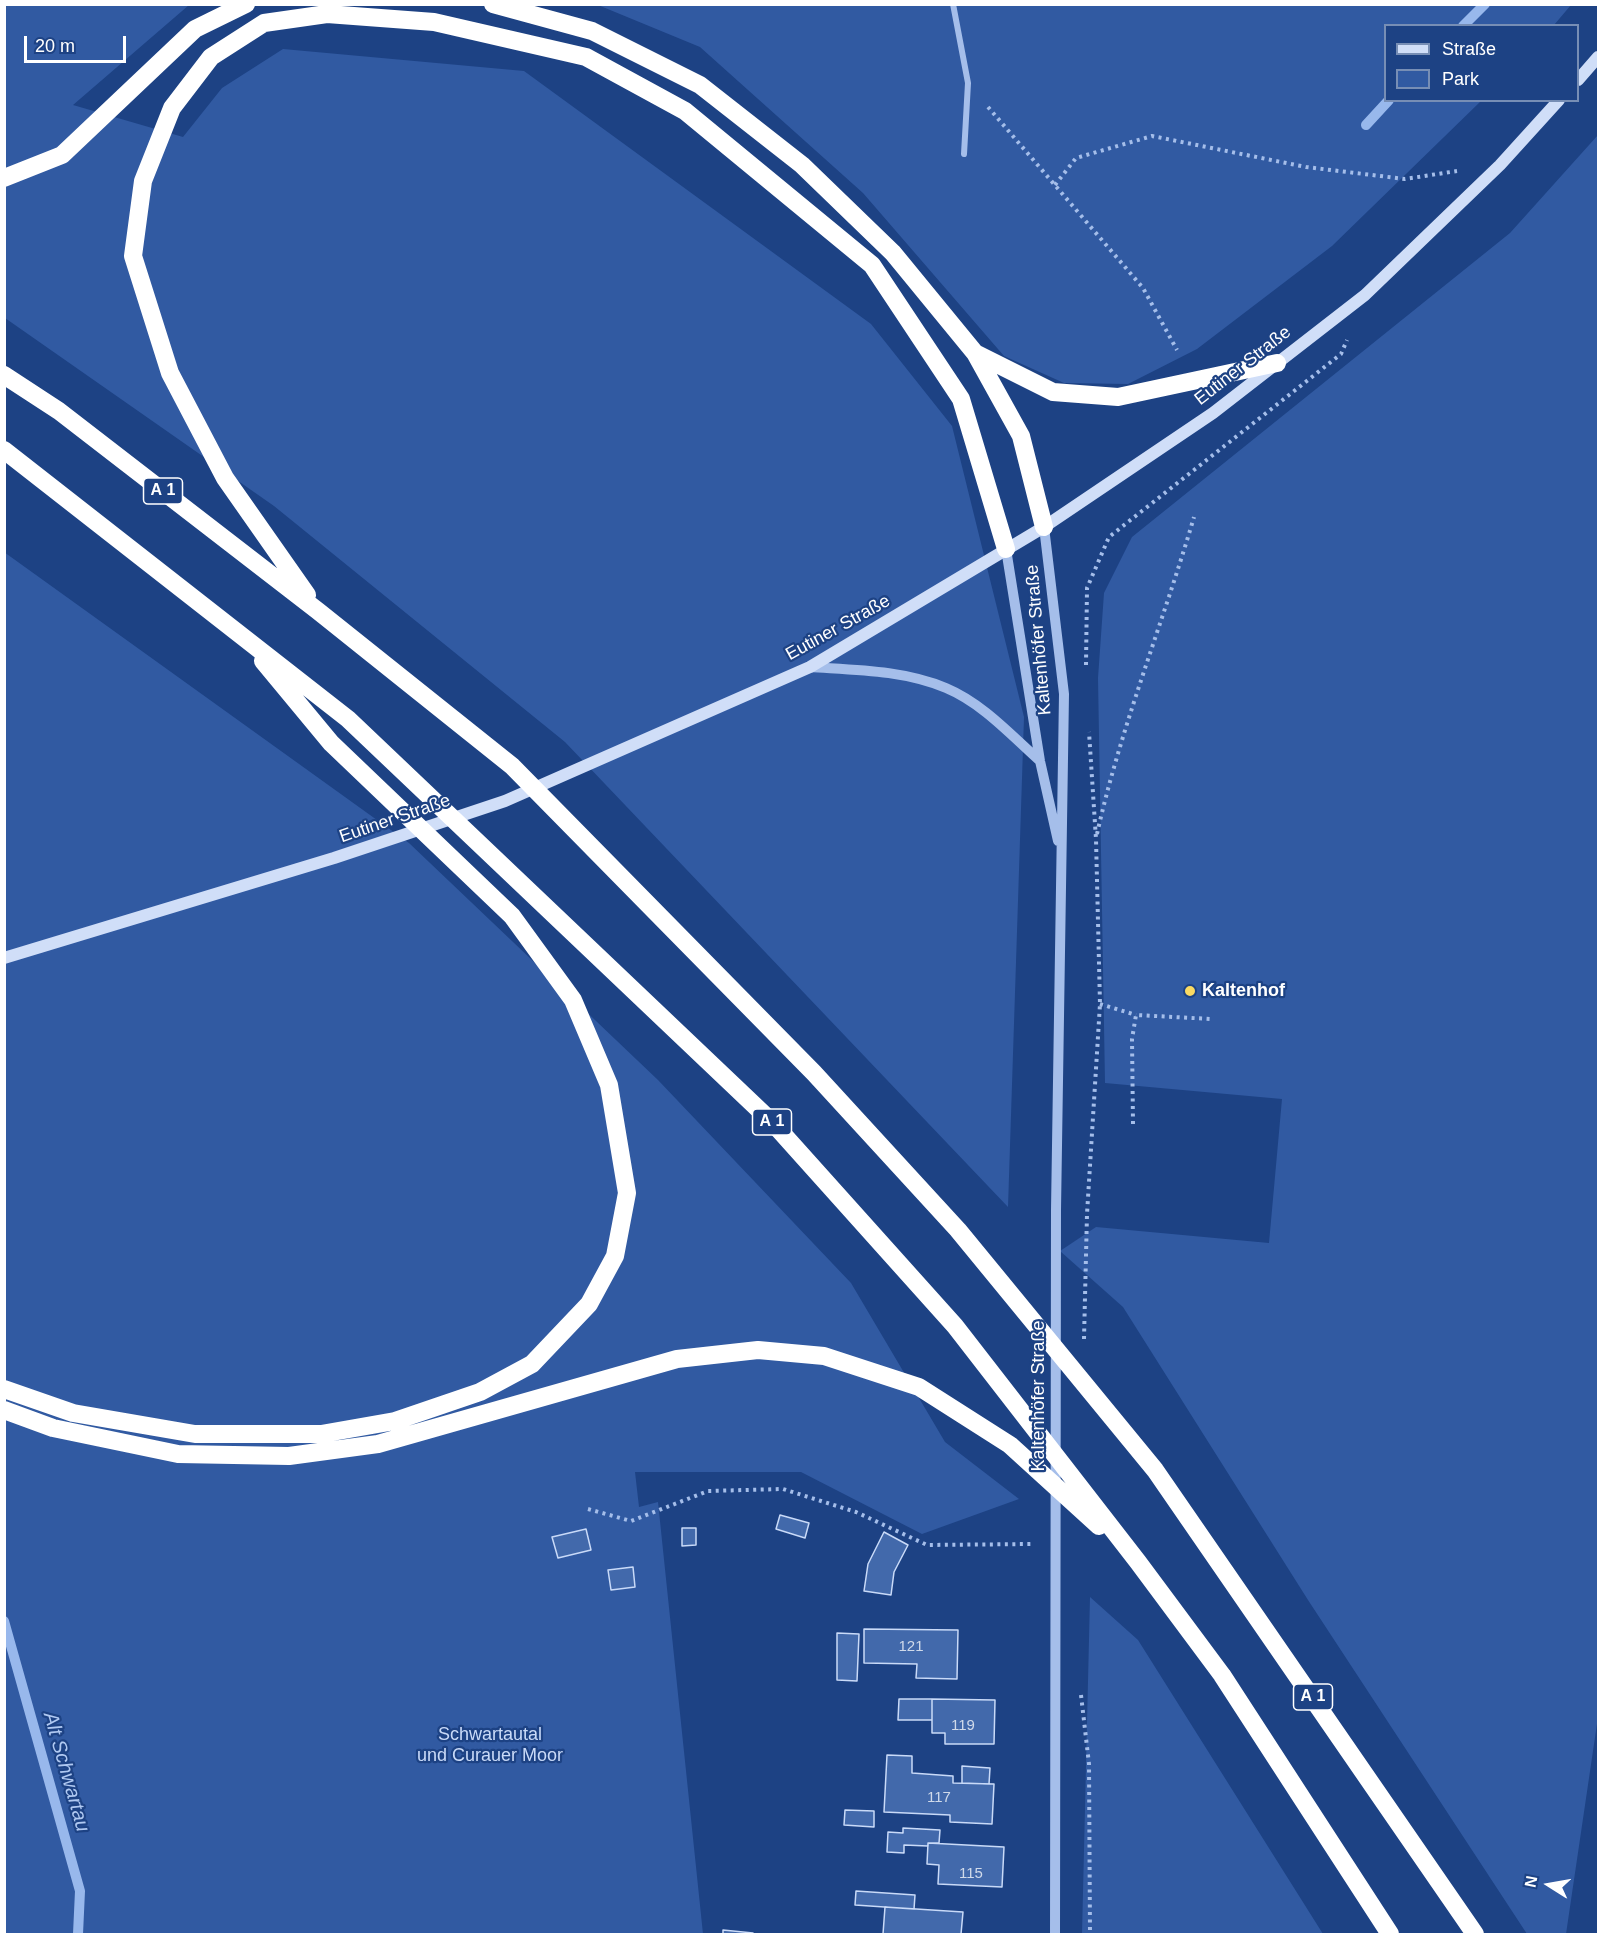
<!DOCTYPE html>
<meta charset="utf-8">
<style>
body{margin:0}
#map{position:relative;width:1603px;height:1939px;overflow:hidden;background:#1d4284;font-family:Helvetica,sans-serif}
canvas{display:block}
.frame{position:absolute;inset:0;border:6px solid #fff;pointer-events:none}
.legend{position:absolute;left:1384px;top:24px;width:195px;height:78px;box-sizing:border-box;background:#1d4284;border:2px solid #778eb5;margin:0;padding:8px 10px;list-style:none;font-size:18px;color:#fff}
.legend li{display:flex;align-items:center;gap:12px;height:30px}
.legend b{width:30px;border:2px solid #778eb5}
.north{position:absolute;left:1519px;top:1855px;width:60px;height:60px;-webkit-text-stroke:4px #1d4284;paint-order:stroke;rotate:281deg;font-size:16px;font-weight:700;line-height:24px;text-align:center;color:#fff}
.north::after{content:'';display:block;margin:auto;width:21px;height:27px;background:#fff;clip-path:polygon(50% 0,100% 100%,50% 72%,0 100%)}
.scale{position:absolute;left:24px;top:36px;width:102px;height:27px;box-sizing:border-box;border:3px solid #fff;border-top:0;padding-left:8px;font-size:18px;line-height:21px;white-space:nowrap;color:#fff;-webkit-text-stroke:4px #1d4284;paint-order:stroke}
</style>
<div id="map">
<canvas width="1603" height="1939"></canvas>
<div class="frame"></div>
<ul class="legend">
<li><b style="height:8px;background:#d0def8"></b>Straße</li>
<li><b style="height:16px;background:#315aa2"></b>Park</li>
</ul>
<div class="north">N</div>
<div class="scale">20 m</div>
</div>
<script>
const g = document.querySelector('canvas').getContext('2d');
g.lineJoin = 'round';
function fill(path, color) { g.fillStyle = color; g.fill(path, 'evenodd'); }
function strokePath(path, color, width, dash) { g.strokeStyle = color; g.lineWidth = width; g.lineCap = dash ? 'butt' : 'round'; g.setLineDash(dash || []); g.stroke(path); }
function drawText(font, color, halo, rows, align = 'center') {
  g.font = font + ' Helvetica,sans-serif'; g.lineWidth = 4.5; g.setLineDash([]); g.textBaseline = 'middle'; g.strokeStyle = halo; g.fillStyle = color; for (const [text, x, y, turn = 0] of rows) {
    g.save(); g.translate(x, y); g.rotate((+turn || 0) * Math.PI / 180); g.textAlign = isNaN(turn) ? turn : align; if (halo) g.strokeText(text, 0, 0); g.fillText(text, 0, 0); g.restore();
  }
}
fill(new Path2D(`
 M4 5H189L73 105 183 137 222 88 283 49 524 71 871 324 952 426 1024 717 1008 1207 565 742 274 506 5 318Z
 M598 5H1571L1554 25 1386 26V100L1481 101 1332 246 1197 349 1128 384 1064 383 1004 356 863 193 700 47Z
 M1598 135V1717L1566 1934H1527L1308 1600 1123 1307 1060 1251 1096 1227 1269 1243 1282 1099 1105 1083 1098 678 1104 593 1132 537 1510 233Z
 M4 552 409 843 658 1080 851 1283 945 1442 1019 1499 922 1534 801 1472H635L639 1507 658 1502 703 1934H5Z
 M1090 1597 1138 1640 1323 1934H1082Z`), '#315aa2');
strokePath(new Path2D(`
 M1463 26 1485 4
 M1366 125 1389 100
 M4 1621 80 1891 78 1934`), '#98b8ec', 10);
const building = new Path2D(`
 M780 1515 809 1523 805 1538 776 1529Z
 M682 1528H696V1545L682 1546Z
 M586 1529 591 1550 558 1558 552 1537Z
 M884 1532 908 1545 894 1572 891 1595 864 1591 868 1564Z
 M633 1567 635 1587 611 1590 608 1570Z
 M864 1629 958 1630 957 1679 916 1678 917 1664 864 1663Z
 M837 1633 859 1634 857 1681 837 1680Z
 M899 1699H932V1720H898Z
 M932 1699 995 1700 994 1744H945V1733H932Z
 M887 1755 912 1756V1773L953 1776V1783L994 1784 992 1824 950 1822V1815L884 1812Z
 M962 1766 990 1768 989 1784 962 1783Z
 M845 1810 874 1811V1827L844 1825Z
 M903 1828 940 1830 939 1843H928V1846L904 1845V1853L887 1852 888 1832 903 1833Z
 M928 1843 1004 1847 1002 1887 938 1884 939 1865 927 1864Z
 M856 1891 915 1895 914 1909 855 1905Z
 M885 1907 963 1912 961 1934H883Z
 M723 1930 753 1933 752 1934H723Z`);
fill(building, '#4269ab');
strokePath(building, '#c9daf8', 1.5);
strokePath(new Path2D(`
 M988 107 1143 288 1177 350
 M1055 185 1076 158 1152 136 1306 167 1405 179 1457 171
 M1086 665 1087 588 1109 537 1341 354 1347 340
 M1097 834C1121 726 1163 623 1194 517
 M1100 1004 1136 1015
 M1133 1124 1132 1039 1136 1015 1211 1019
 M1084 1339 1087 1214 1100 1004 1096 839 1089 732
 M588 1509 631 1521 708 1491 783 1489 856 1512 927 1545 1033 1544
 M1081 1695 1089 1764 1090 1934`), '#a5beea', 4, [3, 4.5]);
strokePath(new Path2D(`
 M953 4 968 83 964 154`), '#a5beea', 6);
strokePath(new Path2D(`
 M1044 527 1064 694 1056 1210 1055 1934
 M1006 549 1040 761 1058 841
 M810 667C855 670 903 670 946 688 982 703 1011 735 1040 761`), '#a5beea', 10);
strokePath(new Path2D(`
 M1578 80 1598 57
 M4 958 334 858 505 801 810 667 1044 527 1213 413 1365 295 1500 165 1559 100`), '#d0def8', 12);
strokePath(new Path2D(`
 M493 4 592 31 700 85 802 165 893 253 975 353 1021 436 1044 527
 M4 178 62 155 195 29 246 4
 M975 353 1053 392 1118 397 1277 363
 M4 375 59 411 318 611 512 766 814 1073 958 1230 1155 1470 1475 1934
 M4 450 348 719 773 1123 955 1326 1138 1562 1222 1675 1390 1934
 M307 595 225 478 170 373 133 256 143 181 172 108 211 57 264 23 327 14 434 22 586 57 685 111 872 265 961 399 1006 549
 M4 1389 73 1413 195 1434H321L395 1421 480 1392 532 1364 589 1304 615 1256 627 1193 609 1085 573 1000 512 916 331 743 263 661
 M4 1410 53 1428 178 1454 289 1456 378 1444 677 1359 758 1350 824 1356 919 1387 1010 1445 1099 1526`), '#fff', 18);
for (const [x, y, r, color] of [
 [1190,991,6,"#fada63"]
]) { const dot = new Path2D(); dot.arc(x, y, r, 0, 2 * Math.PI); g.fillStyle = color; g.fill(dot); strokePath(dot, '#1d4284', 2); }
drawText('15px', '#d0daea', null, [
 ["121",911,1647],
 ["119",963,1726],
 ["117",939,1798],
 ["115",971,1874]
]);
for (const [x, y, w] of [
 [163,491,39],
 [772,1122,39],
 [1313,1697,39]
]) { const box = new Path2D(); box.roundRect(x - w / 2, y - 13, w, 26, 4.5); g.fillStyle = '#1d4284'; g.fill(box); strokePath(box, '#fff', 1.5); }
drawText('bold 16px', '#fff', null, [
 ["A 1",163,491],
 ["A 1",772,1122],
 ["A 1",1313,1697]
]);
drawText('18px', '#fff', '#1d4284', [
 ["Eutiner Straße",1243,366,-38],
 ["Eutiner Straße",838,628,-29],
 ["Kaltenhöfer Straße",1039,640,-95],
 ["Eutiner Straße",395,819,-19],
 ["Kaltenhöfer Straße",1039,1396,-90]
]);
drawText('bold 18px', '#fff', '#1d4284', [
 ["Kaltenhof",1202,991]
], 'left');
drawText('18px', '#c9daf8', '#1d4284', [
 ["Schwartautal",490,1735],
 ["und Curauer Moor",490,1756]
]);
drawText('italic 20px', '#b0c9f2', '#1d4284', [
 ["Alt Schwartau",66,1772,74]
]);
</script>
